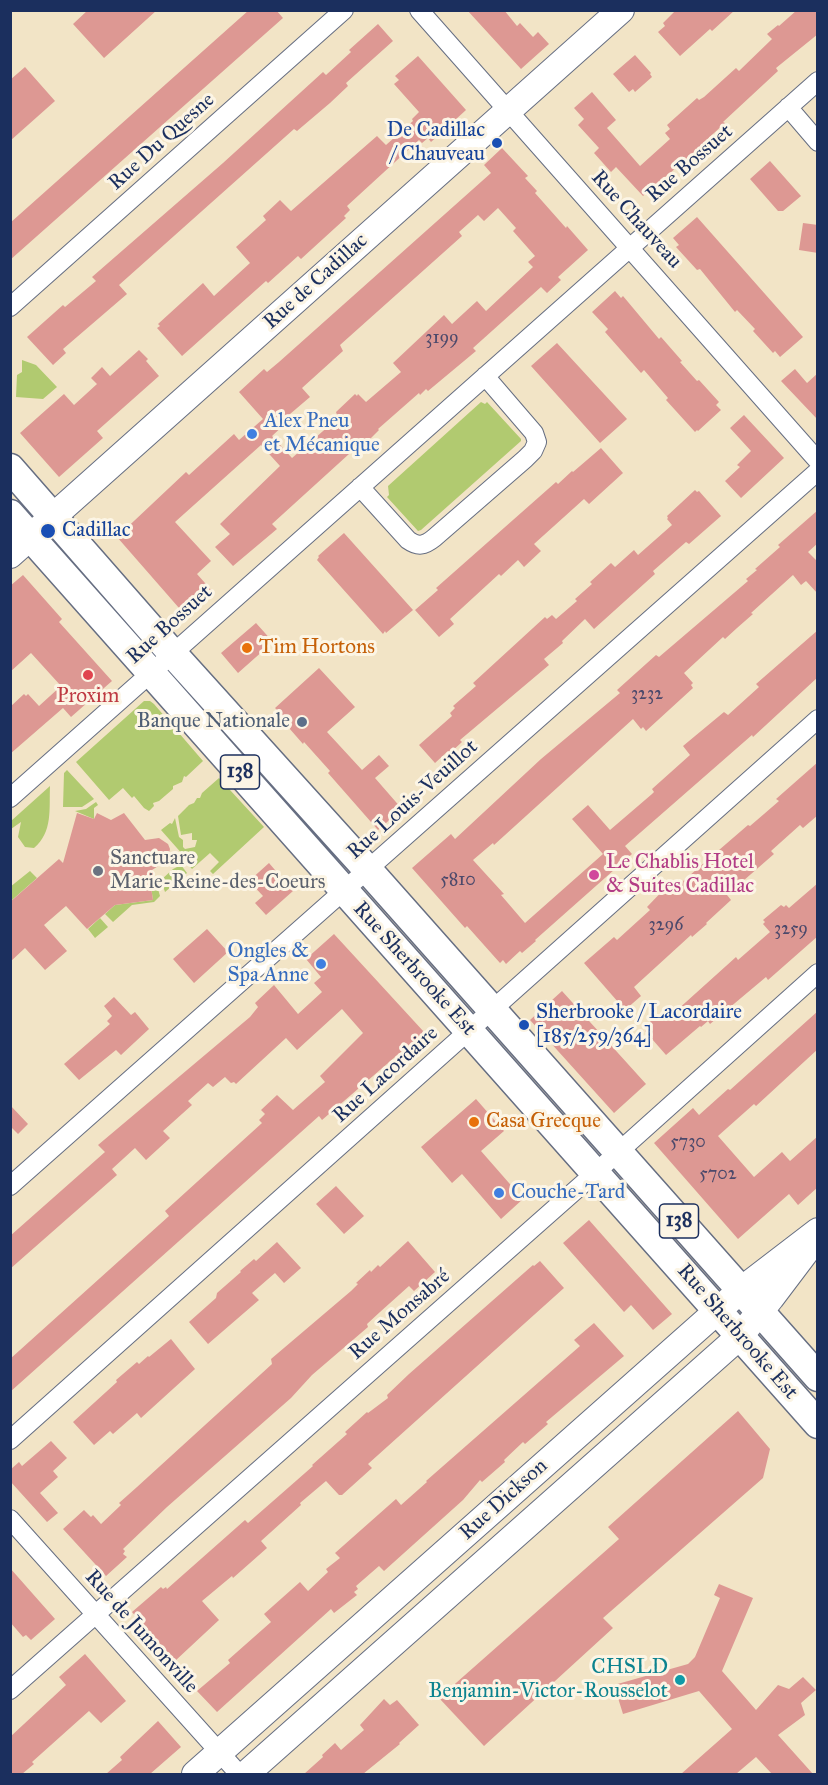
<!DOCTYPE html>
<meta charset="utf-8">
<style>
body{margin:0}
#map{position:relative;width:828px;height:1785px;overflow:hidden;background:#f2e4c6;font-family:"IM FELL Great Primer",serif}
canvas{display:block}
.frame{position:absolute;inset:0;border:12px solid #1b2f5e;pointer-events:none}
</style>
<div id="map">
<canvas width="828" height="1785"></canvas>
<div class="frame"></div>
</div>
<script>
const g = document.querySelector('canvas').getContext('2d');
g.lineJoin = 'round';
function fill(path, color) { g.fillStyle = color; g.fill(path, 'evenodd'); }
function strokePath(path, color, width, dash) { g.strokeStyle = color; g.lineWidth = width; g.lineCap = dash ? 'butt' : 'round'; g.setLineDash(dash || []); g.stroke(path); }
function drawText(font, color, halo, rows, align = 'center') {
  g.font = font + ' "IM FELL Great Primer",serif'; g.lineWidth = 6; g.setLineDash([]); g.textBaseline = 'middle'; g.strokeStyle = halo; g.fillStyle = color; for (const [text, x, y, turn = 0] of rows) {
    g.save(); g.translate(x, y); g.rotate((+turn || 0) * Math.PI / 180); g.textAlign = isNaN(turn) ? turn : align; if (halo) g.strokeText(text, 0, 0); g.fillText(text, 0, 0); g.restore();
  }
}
fill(new Path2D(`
 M22 360 36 365 57 387 43 399 16 397 17 375 22 372Z
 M481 402 485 404 487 402 521 439V441L421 530 418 531 387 497 389 495 388 486Z
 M144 701H150L154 704 203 761 186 777 184 776 182 782 173 786V789L159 801 153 803 154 806 149 811 144 808 134 796 132 798 123 788 109 800 76 762Z
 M67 770 94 799 82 807H63L64 773Z
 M219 778 264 827 213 874 210 871 219 862 210 853 192 869 183 858 184 856 161 830 170 823 172 824 175 818 179 837 183 840V847L185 849 195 847 197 840H192V833L181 835 178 816 189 805 194 803 197 798H200L202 793Z
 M50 786C49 809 53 832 34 848L25 847 18 837 21 822 11 829V821Z
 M96 802 98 805 94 808V819L75 811 86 809Z
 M181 865 187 873 165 892 161 880 173 869Z
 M30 871 37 878 12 900 10 887Z
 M155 879 160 896 154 902 132 905 113 922 105 914 115 905 153 900 150 881Z
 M100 918 108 927 95 938 88 929Z`), '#b1ca70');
fill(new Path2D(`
 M88 10H157L104 58 73 24Z
 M249 10H276L283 18 10 260V223Z
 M467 10H504L517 26 520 23 533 37 538 32 549 44 521 69Z
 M676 10H735L712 31 710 29 680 56 658 32 665 26 663 23Z
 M797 10H818V34L776 68 778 71 723 122 725 123 703 143 704 144 643 196 616 167 611 172 594 153 599 148 578 125 584 119 574 108 592 92 616 120 607 128 640 166 670 139 665 133 670 129 667 125 697 98 699 100 704 97 736 68 739 71 772 39 767 34 778 25 779 26Z
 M378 24 393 41 346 83 348 86 330 103 297 131 294 129 119 285 127 294 63 349 66 353 53 365 27 337 63 305 65 307 96 281 92 277 223 163 323 72 326 75 351 52 349 50Z
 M635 55 651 73 650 74 652 77 635 92 633 89 629 92 613 74Z
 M418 56 466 110 431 142 428 138 422 143 419 140 347 206 350 210 344 216 346 218 301 259 298 256 268 283 266 281 182 356 157 328 160 326 158 324 203 283 214 296 250 263 236 247 266 220 263 216 280 200 291 211 377 136 386 145 413 121 412 119 419 112 394 84 399 80 395 76Z
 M25 67 55 101 10 141V80Z
 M502 148 528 176 525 178 537 191 535 193 566 228 567 226 588 250 558 277 561 280 547 293 541 287 473 348 476 351 428 391 426 389 420 395 419 393 378 429 379 430 369 440 367 438 349 454 272 524 277 529 233 566 215 547 230 534 220 524 280 466 261 445 175 522 211 561 197 574 213 592 186 616 117 537 186 472 189 475 234 434 239 440 263 419 239 392 264 369 267 372 279 362 491 173 484 165ZM498 208 516 228 513 231 535 256 528 262 533 267 486 311 477 301 452 324 444 315 393 363 401 372 366 402 358 394 357 396 355 394 336 412 338 418 292 458 272 436 286 423 283 420 310 397 302 388 343 351 340 345 462 236 459 232 478 215 484 221Z
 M770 161 801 196 783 211H778L750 179Z
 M697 217 803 337 780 357 775 351 773 353 753 331 755 329 737 310 735 312 700 269 697 270 676 247 679 245 673 238Z
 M803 223 818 225V253L799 250Z
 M615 291 621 298 623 296 659 339 661 337 682 361 680 362 697 381 699 380 719 402 716 405 721 410 698 431 697 430 695 432 666 400 668 398 644 370 641 373 605 332 608 329 592 312Z
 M557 343 627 419 600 443 531 366Z
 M139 350 148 359 146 361 159 376 97 431 103 438 59 477 20 433 64 394 74 405 97 384 91 378 102 367 110 376Z
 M795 369 807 383 818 373V420L781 381Z
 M744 415 784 458 741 498 725 481 740 467 737 465 751 451 730 428Z
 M601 448 623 473 589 504 584 499 534 544 541 551 524 567 518 560 501 576 499 574 450 619 454 624 439 637 415 610 438 590 436 588 556 482 558 484 572 471 573 472Z
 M695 490 697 492 699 491 721 516 689 544 686 542 653 571 655 574 594 629 585 619 562 641 563 643 544 659 549 665 460 740 462 742 450 753 448 751 435 763 419 745 452 716 450 713 455 708 453 706 476 686 473 683 545 617 547 619 552 615 556 619 577 601 575 599 592 584 590 582 611 563 615 567 634 550 638 555 672 525 667 519 668 518 667 516Z
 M818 510V543L808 552 818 562V594L806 581 801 585 793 575 751 613 753 614 737 628 725 639 723 637 684 673 693 683 691 685 693 688 646 731 643 727 641 729 633 719 494 845 493 843 473 860 504 894 501 895 525 923 603 854 572 819 588 805 610 830 652 794 654 792 652 789 690 755 683 746 724 712 728 715 759 687 756 684 818 630V677L753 737 752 735 625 846 632 854 535 940 536 941 522 953 520 951 506 964 503 960 500 963 467 926 465 928 412 868 451 834 455 839 541 759 620 693 617 690 656 655 659 657 748 581 746 579 757 570 755 569 780 547 778 545Z
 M344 533 413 610 386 633 385 631 383 634 317 560 319 557 318 556Z
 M23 575 62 619 59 622 112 681 71 717 63 708 10 754V707L24 694 26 696 28 694 39 706 61 686 31 653 10 672V586Z
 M256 623 273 642 238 673 221 653Z
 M319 668 355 707 327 732 362 770 379 755 389 766 375 778 402 809 378 830 328 773 330 771 304 742 303 744 275 712 277 710 275 708Z
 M818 762V815L803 828 800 825 771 851 774 854 727 895 731 900 706 923 707 924 692 937 691 935 634 987 641 996 625 1010 584 963 614 937 617 940 650 910 647 907 670 883 675 888 748 825 750 826 764 814 779 801 776 799Z
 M77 813 94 819 97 813 111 820 124 813 145 840 159 838 168 844 170 849 168 860 152 870 155 879 150 881 153 900 115 905 87 929 66 906 44 925 67 951 45 970 25 948 10 962V902L59 859 63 863Z
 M269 863 293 891 266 915 255 903 263 896 249 881Z
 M818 883V936L768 980 766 977 710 1024 708 1021 701 1027 700 1026 666 1055 645 1031 647 1029 645 1026 658 1015 660 1017 662 1015 666 1020 736 957 738 960 770 932 763 924 765 922 763 920 781 905 784 907 786 905 789 908Z
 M207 929 228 952 194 983 173 959Z
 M334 934 424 1032 322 1120 319 1116 10 1392V1359L169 1216 165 1211 262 1123 259 1120 265 1114 261 1110 277 1095 293 1110 325 1082 320 1076 363 1033 342 1009 297 1050 286 1038 236 1084 234 1082 231 1083 225 1077 213 1087 208 1083 188 1101 192 1105 163 1131 170 1138 146 1160 135 1148 112 1169 117 1175 10 1269V1236L105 1152 98 1145 250 1017 258 1007 255 1003 274 985 298 1014 322 992 314 983 321 977 306 959Z
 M562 991 646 1084 614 1113 530 1020Z
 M114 997 131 1015 135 1012 149 1029 121 1055 116 1050 79 1080 64 1064 110 1024 107 1021 112 1016 104 1006Z
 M818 1011V1049L756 1106 754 1104 718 1136 754 1177 782 1152 790 1161 818 1136V1187L798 1205 789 1194 738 1239 654 1143 693 1108 699 1115 728 1089 730 1090Z
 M476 1099 504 1131 481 1151 523 1199 501 1219 462 1174 452 1183 421 1147Z
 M10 1105 28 1124 18 1134 10 1126Z
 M336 1186 364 1216 344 1234 316 1204Z
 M589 1220 672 1314 653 1330 631 1305 624 1312 563 1243Z
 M408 1241 435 1272 414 1291 409 1286 380 1312 367 1324 368 1327 312 1375 291 1398 167 1507 123 1549 125 1551 123 1554 127 1557 106 1576 63 1529 84 1510 91 1517 93 1515 101 1524 121 1505 119 1503 137 1487 272 1364 271 1359 351 1291 358 1284 356 1283 370 1270 371 1272 378 1265 380 1267Z
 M277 1242 301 1268 284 1283 275 1273 252 1293 259 1300 208 1344 189 1322 216 1298 217 1293 241 1272 240 1271 254 1259 256 1261Z
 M540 1261 564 1288 368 1464 372 1468 342 1495H339L326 1481 300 1503 301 1505 261 1541 267 1548 233 1578 232 1576 202 1601 219 1620 175 1661 132 1612 161 1587 163 1589 166 1587 167 1589 245 1520 248 1523 313 1466 312 1465 347 1434 345 1432 367 1412 368 1413 388 1398 387 1395 409 1374 533 1265 534 1266Z
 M594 1323 624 1356 546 1422 548 1424 525 1444 523 1442 504 1460 505 1462 482 1482 480 1480 463 1500 384 1571 379 1566 356 1586 358 1589 354 1592 357 1595 334 1613 331 1609 217 1712 197 1691 230 1663 228 1660 271 1622 264 1614 300 1582 308 1591 328 1572 326 1569 340 1558 335 1553 396 1499 401 1505 427 1482 426 1481 580 1346 574 1340Z
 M171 1339 195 1369 141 1418 137 1413 113 1434 110 1431 94 1445 73 1422 117 1382 116 1380 137 1362 139 1364 148 1356 149 1357Z
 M738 1411 770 1449 763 1478 603 1618 613 1628 484 1746 439 1698 619 1539 608 1527Z
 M51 1441 67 1458 53 1471 58 1477 40 1493 58 1513 47 1522 10 1481V1470L19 1462 22 1466Z
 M10 1568 55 1619 31 1640 26 1635 23 1637 10 1622Z
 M719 1584 753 1598 722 1671 756 1710 778 1685 789 1689 803 1677 816 1690 801 1703 805 1715 778 1735 813 1774H772L756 1757 736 1774H681L732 1729 699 1691 623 1714 614 1685 688 1664 695 1657 720 1598 714 1595Z
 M85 1654 126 1701 101 1723 89 1711 32 1762 34 1764 22 1774H10V1737L66 1685 59 1677Z
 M384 1699 390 1705 397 1700 419 1725 399 1743 400 1744 363 1774H304L323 1757 322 1755 335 1743 341 1750 364 1730 360 1725Z
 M158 1721 181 1747 150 1774H106L122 1760 120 1757Z`), '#dd9893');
const street = new Path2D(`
 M419 10 818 461
 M788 107 818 142
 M10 307 344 10
 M360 487 408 540C418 547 424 546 434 538L525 459 533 451 537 442 534 433 485 376
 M10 798 818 81
 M10 1186 818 471
 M10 1440 818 719
 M10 1519 239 1774
 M10 1690 595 1173 818 973`);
const secondary = new Path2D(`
 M10 555 621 10
 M195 1774 741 1290 818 1231
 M246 1774 740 1336 771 1298 808 1249`);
const primary = new Path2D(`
 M10 468 172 653 368 870 818 1377
 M10 514 818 1424`);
strokePath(street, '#666e82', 20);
strokePath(secondary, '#666e82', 28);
strokePath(primary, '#666e82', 31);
strokePath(street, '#fff', 18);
strokePath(secondary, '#fff', 26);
strokePath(primary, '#fff', 28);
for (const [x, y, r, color] of [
 [497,143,6,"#1a4fb4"],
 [252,434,6,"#3f7fe0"],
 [48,531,8,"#1a4fb4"],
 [247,648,6,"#e8710a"],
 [88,675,6,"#e0444e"],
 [302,722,6,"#5c6f8a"],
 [98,871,6,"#6b7280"],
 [594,875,6,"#d1479c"],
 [321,964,6,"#3f7fe0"],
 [524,1025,6,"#1a4fb4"],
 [474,1122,6,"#e8710a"],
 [499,1193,6,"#3f7fe0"],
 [680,1680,6,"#0f9aa8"]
]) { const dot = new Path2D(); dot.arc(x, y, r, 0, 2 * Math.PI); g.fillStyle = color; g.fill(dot); strokePath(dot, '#fcf5e5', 2); }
drawText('18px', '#4c496b', null, [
 ["3199",442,339],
 ["3232",647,695],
 ["5810",458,881],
 ["3296",666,926],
 ["3259",791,930],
 ["5730",688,1143],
 ["5702",718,1175]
]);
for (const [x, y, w] of [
 [240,772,39],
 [679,1221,39]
]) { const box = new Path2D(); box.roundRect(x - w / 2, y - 17, w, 34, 4.5); g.fillStyle = '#fcf5e5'; g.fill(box); strokePath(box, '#1b2f5e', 1.5); }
drawText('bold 20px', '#1b2f5e', null, [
 ["138",240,772],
 ["138",679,1221]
]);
drawText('21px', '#164399', '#fcf5e5', [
 ["De Cadillac",485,131,"right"],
 ["/ Chauveau",485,155,"right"],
 ["Cadillac",62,531],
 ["Sherbrooke / Lacordaire",536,1013],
 ["[185/259/364]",536,1037]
], 'left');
drawText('21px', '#1b2f5e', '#fcf5e5', [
 ["Rue Du Quesne",162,142,-42],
 ["Rue Bossuet",690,164,-41],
 ["Rue Chauveau",636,220,48],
 ["Rue de Cadillac",316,282,-42],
 ["Rue Bossuet",170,625,-42],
 ["Rue Louis-Veuillot",413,800,-42],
 ["Rue Sherbrooke Est",414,969,48],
 ["Rue Lacordaire",386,1075,-42],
 ["Rue Monsabré",400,1315,-41],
 ["Rue Sherbrooke Est",737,1332,49],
 ["Rue Dickson",504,1500,-42],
 ["Rue de Jumonville",141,1632,48]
]);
drawText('21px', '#366cbe', '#fcf5e5', [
 ["Alex Pneu",264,422],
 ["et Mécanique",264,446],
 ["Ongles &",309,952,"right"],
 ["Spa Anne",309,976,"right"],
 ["Couche-Tard",511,1193]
], 'left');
drawText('21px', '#c56008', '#fcf5e5', [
 ["Tim Hortons",259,648],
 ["Casa Grecque",486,1122]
], 'left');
drawText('21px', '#be3a42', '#fcf5e5', [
 ["Proxim",88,697]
]);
drawText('21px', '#4e5e75', '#fcf5e5', [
 ["Banque Nationale",290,722]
], 'right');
drawText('21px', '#5b616d', '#fcf5e5', [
 ["Sanctuare",110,859],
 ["Marie-Reine-des-Coeurs",110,883]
], 'left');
drawText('21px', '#b23c85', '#fcf5e5', [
 ["Le Chablis Hotel",606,863],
 ["& Suites Cadillac",606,887]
], 'left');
drawText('21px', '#0d838f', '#fcf5e5', [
 ["CHSLD",668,1668],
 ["Benjamin-Victor-Rousselot",668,1692]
], 'right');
</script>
